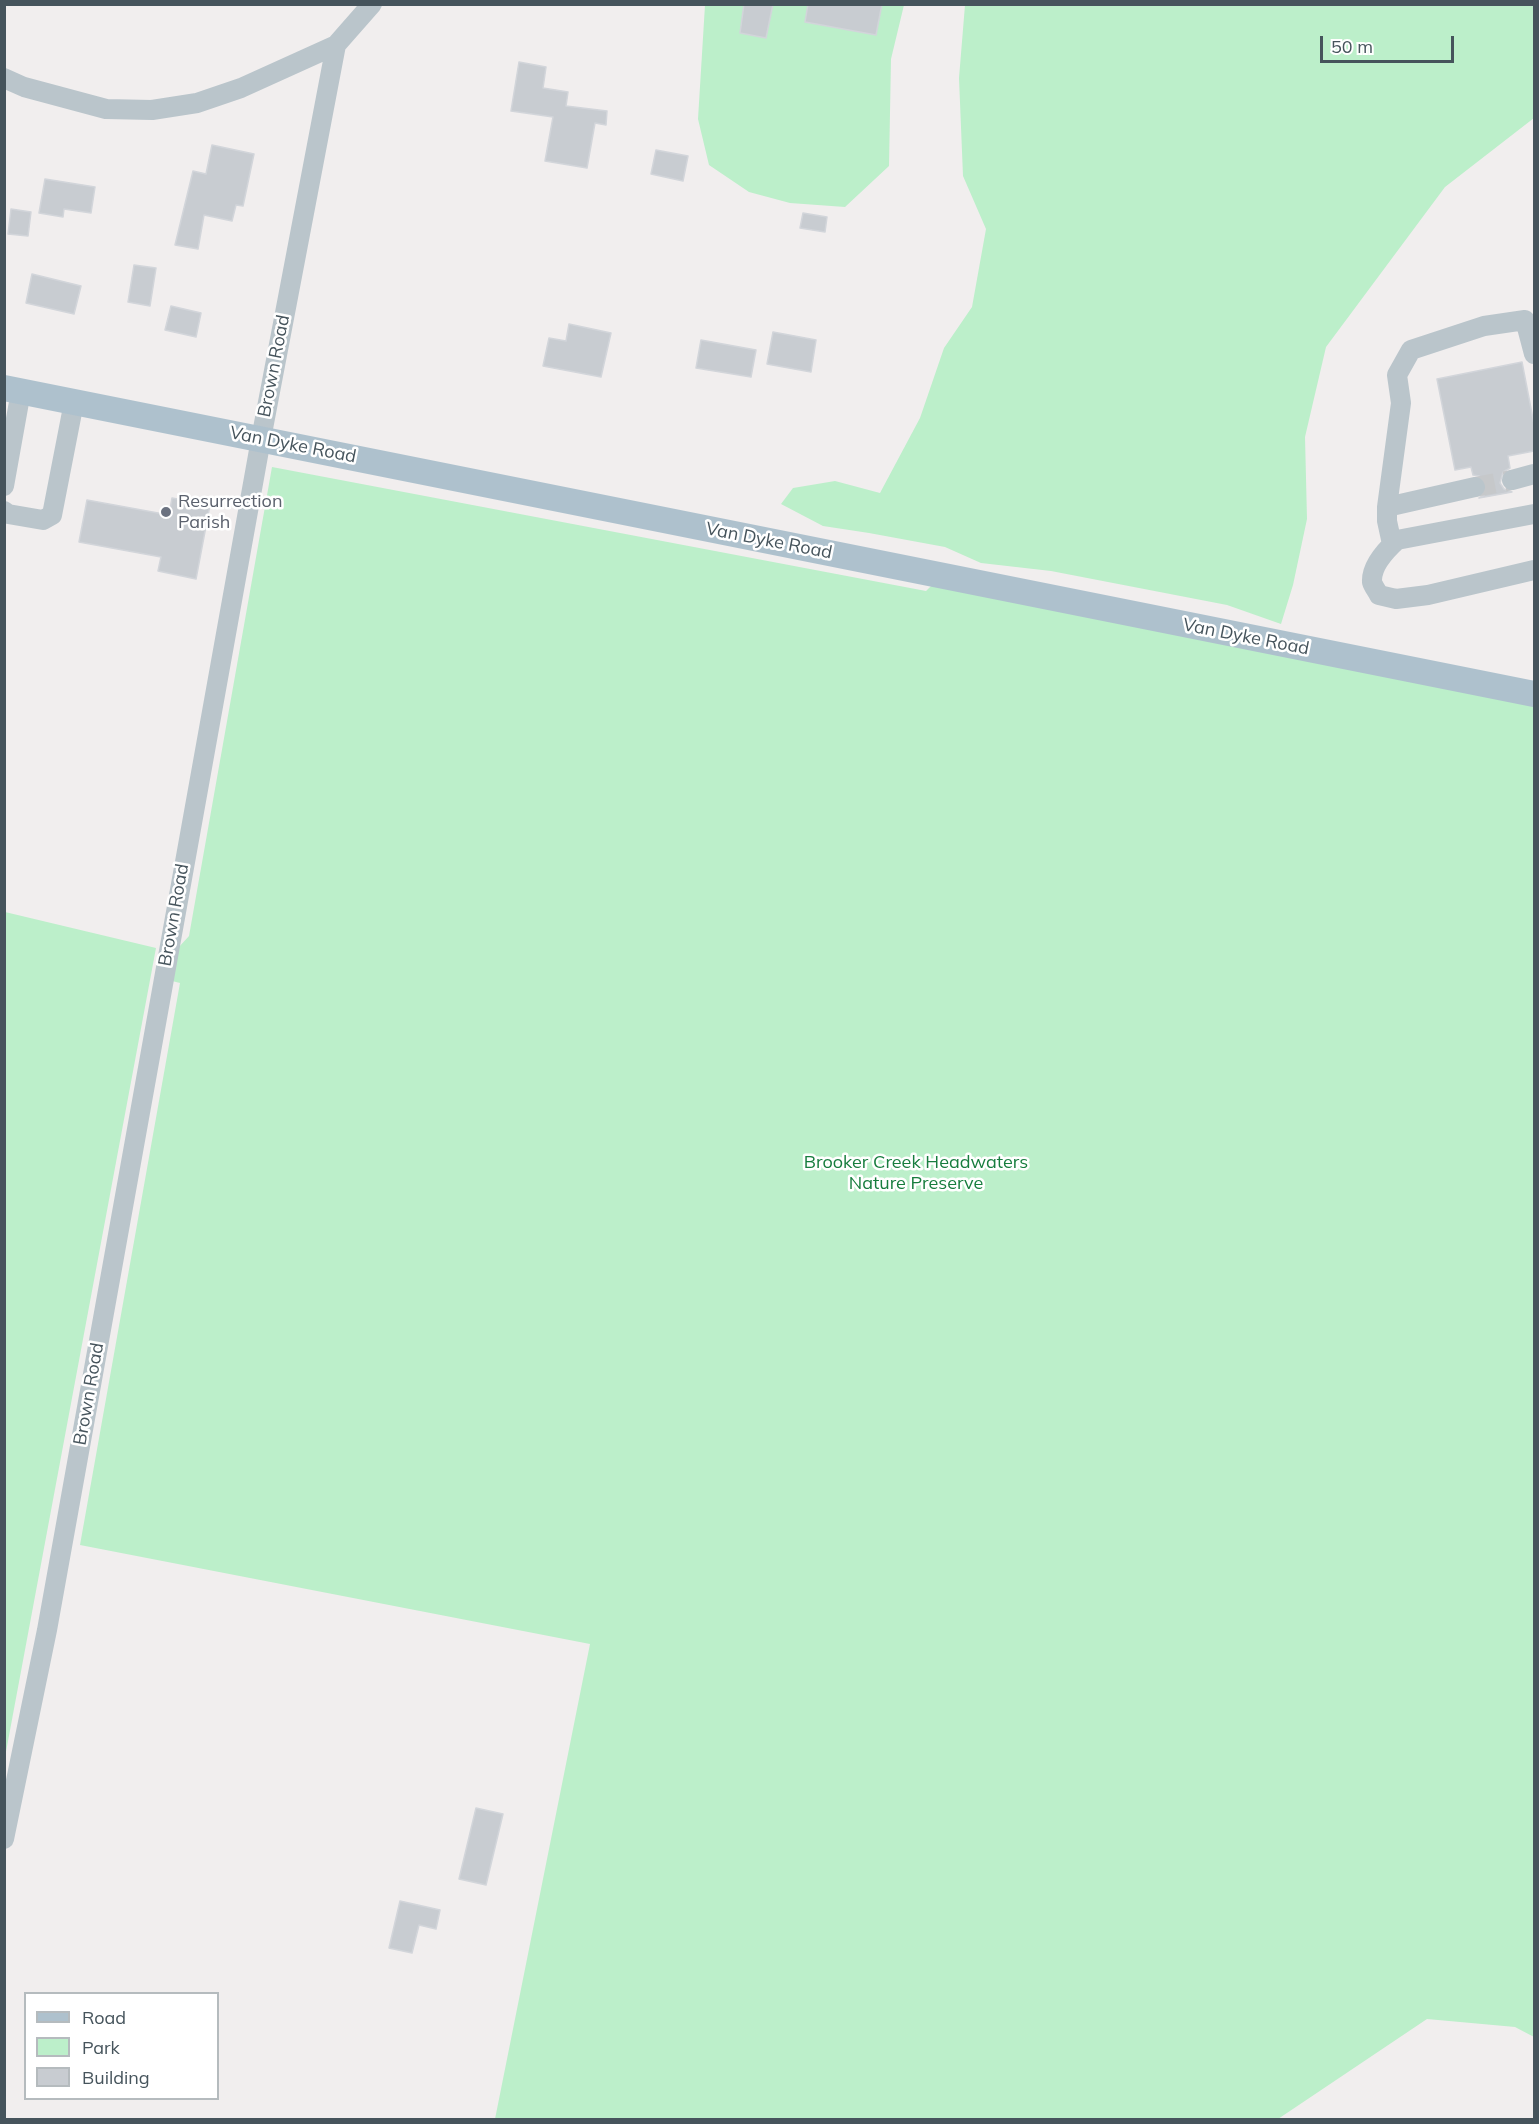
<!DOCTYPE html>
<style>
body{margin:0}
#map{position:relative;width:1539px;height:2124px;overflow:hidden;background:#f1eeee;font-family:Mulish,sans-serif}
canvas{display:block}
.frame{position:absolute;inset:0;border:6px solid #46545c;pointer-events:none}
.legend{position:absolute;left:24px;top:1992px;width:195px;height:108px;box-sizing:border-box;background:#fff;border:2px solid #b5bbbe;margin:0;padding:8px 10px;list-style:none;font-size:18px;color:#46545c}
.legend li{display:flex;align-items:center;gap:12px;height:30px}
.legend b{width:30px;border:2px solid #b5bbbe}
.scale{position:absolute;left:1320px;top:36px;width:134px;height:27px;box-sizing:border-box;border:3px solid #46545c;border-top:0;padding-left:8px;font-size:18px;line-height:21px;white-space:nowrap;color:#46545c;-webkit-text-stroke:4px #fff;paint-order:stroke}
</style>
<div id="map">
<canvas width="1539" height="2124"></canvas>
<div class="frame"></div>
<ul class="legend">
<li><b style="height:8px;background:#aec1cd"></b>Road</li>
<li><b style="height:16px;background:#bcefca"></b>Park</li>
<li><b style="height:16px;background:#c8ccd1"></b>Building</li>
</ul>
<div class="scale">50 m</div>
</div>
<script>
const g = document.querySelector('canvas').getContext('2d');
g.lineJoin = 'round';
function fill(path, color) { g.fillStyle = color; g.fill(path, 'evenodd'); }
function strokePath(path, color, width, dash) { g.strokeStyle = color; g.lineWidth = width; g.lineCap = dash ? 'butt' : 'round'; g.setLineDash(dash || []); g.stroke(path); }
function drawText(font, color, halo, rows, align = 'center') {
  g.font = font + ' Mulish,sans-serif'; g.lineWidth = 5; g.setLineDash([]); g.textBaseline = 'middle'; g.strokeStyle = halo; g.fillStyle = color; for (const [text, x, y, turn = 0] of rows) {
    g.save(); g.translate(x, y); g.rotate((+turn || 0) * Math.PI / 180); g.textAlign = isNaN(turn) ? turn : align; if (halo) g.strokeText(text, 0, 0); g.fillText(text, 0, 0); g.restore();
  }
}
fill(new Path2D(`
 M705 5H904L891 59 889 166 845 207 790 203 749 192 709 165 698 119Z
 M965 5H1534V118L1445 187 1326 347 1305 437 1307 519 1293 585 1281 624 1227 605 1051 571 981 563 945 547 869 533 823 526 781 504 793 488 835 481 880 493 920 418 944 348 972 307 986 229 963 176 959 78Z
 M272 467 926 591 932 585 1534 705V2037L1515 2027 1427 2019 1278 2119H495L590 1644 80 1545 180 983 172 981 178 948 189 936Z
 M5 912 156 948 5 1757 4 912Z`), '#bcefca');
const building = new Path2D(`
 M744 4H773L766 38 740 33Z
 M808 4H882L876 35 805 22Z
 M519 62 546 67 543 88 568 92 566 106 607 111 606 125 595 123 587 168 545 161 553 117 511 111Z
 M212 145 254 154 243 206 236 205 232 221 204 215 198 249 175 245 193 171 206 174Z
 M656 150 688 156 683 181 651 174Z
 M45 179 95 187 91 213 64 209 63 217 39 213Z
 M11 209 31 212 28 236 8 234Z
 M803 213 827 217 825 232 800 228Z
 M134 265 156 268 150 306 128 302Z
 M32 274 81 286 74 314 26 303Z
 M171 306 201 313 196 337 165 330Z
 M569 324 611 333 601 377 543 366 549 338 566 341Z
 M773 332 816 340 811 372 767 364Z
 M701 340 756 350 751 377 696 368Z
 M1522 362 1534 424V451L1508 456 1510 468 1503 472 1500 483 1504 489 1512 492 1479 498 1484 495 1487 490 1484 479 1479 476 1473 475 1471 467 1455 470 1437 379Z
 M172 498 210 505 196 579 158 571 161 557 79 542 87 500 169 515Z
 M476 1808 503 1814 486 1885 459 1879Z
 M400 1901 440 1910 436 1929 419 1925 412 1953 389 1948Z`);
fill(building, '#c8ccd1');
strokePath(building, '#d2d5da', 1.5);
strokePath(new Path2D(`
 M1475 487 1512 480`), '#c6c8ca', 20, [20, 10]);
strokePath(new Path2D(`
 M4 78 24 87 106 109 152 110 197 103 241 88 336 45
 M1512 480 1534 474
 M4 486 21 391
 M1387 507 1475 487
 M4 511 8 514 43 520 52 515 74 402
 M1534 514 1397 540C1386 550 1371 566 1372 582 1373 586 1377 591 1379 595L1396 599 1428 595 1534 570
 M1392 544 1387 521V507L1401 403 1397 375 1411 350 1484 326 1525 320 1534 354
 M4 1839 47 1630 261 439 336 45 372 4`), '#bac5cb', 20);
strokePath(new Path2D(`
 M4 388 1534 694`), '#aec1cd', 26);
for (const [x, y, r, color] of [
 [166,512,6,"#6b7280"]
]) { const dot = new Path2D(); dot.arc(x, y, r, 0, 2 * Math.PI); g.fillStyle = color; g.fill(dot); strokePath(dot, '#fff', 2); }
drawText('18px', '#46545c', '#fff', [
 ["Brown Road",274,366,-79],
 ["Van Dyke Road",293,445,11],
 ["Van Dyke Road",769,541,11],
 ["Van Dyke Road",1246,637,11],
 ["Brown Road",174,915,-80],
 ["Brown Road",89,1394,-80]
]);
drawText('18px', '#5b616d', '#fff', [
 ["Resurrection",178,502],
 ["Parish",178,523]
], 'left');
drawText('18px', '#177d3e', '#fff', [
 ["Brooker Creek Headwaters",916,1163],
 ["Nature Preserve",916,1184]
]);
</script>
